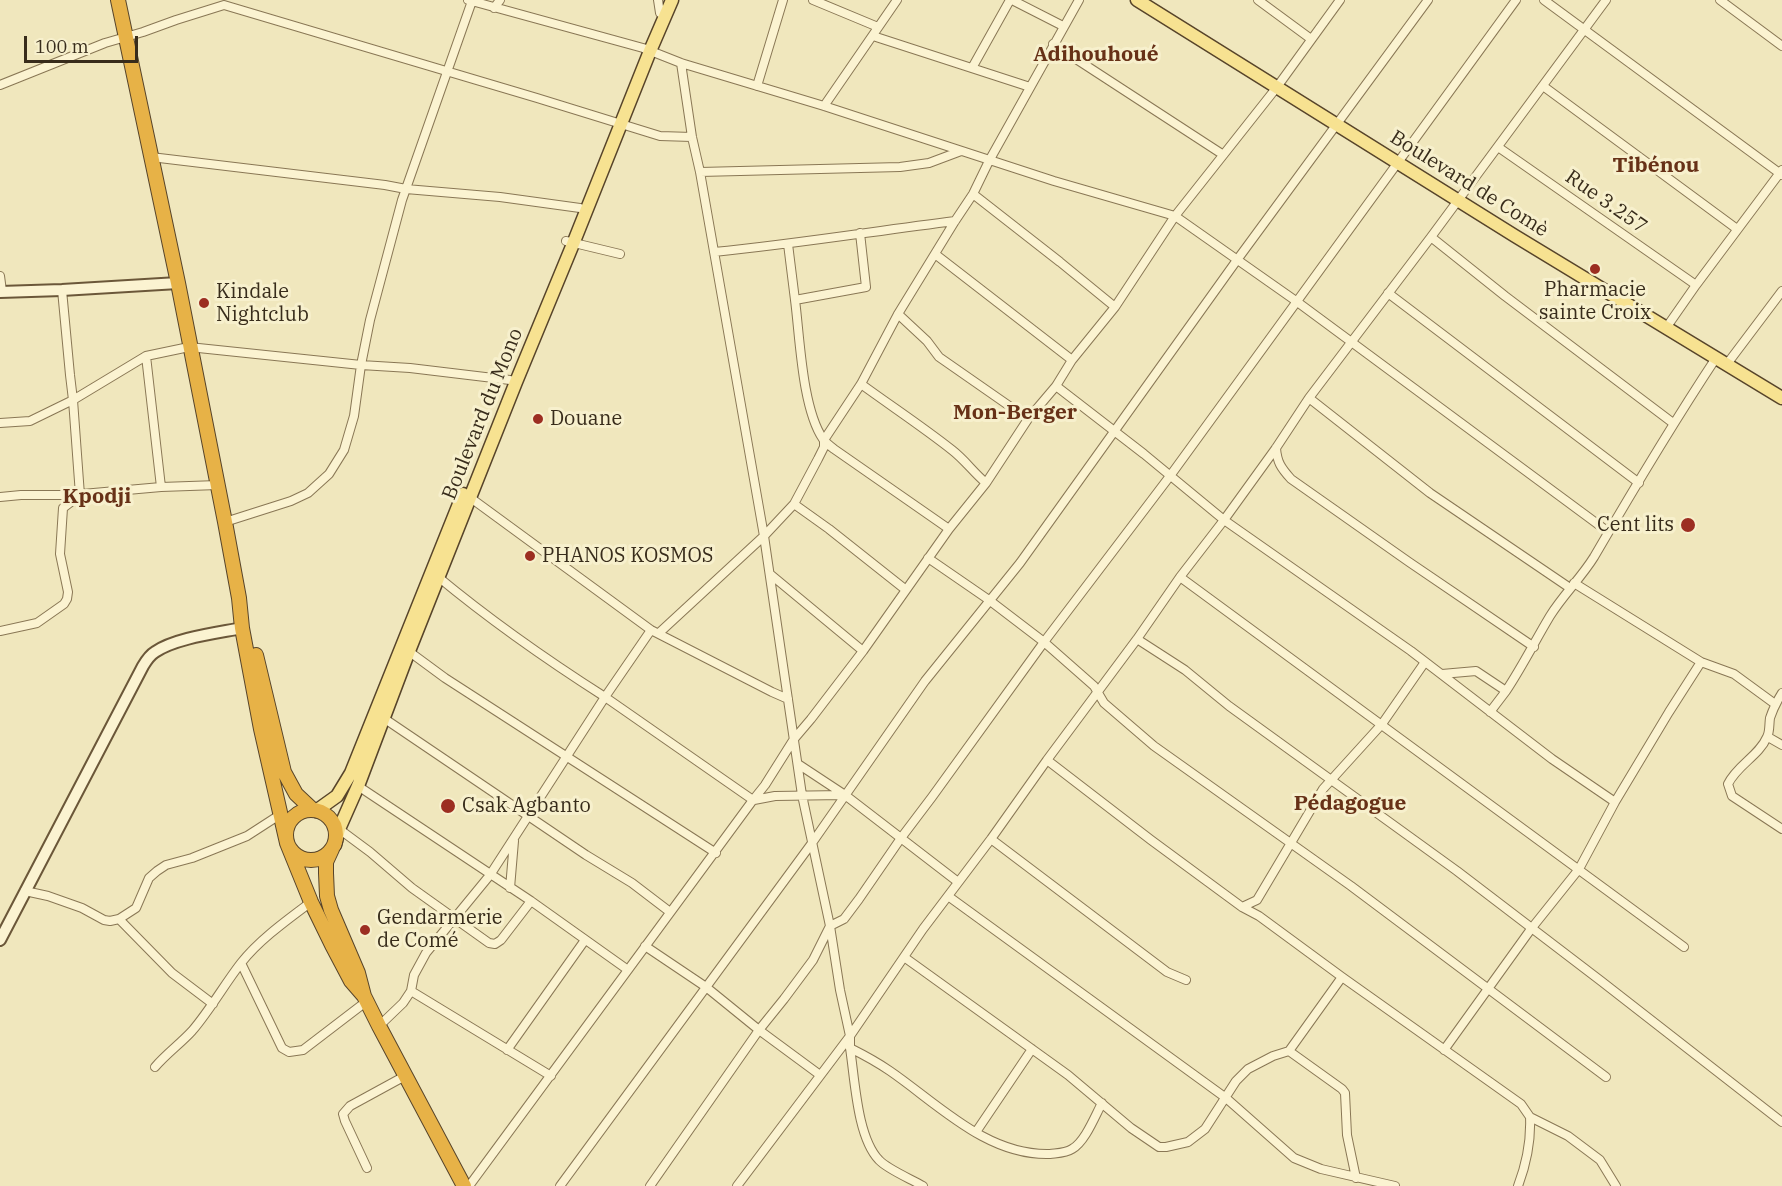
<!DOCTYPE html>
<meta charset="utf-8">
<style>
body{margin:0}
#map{position:relative;width:1782px;height:1186px;overflow:hidden;background:#f0e7bd;font-family:"IBM Plex Serif",serif}
canvas{display:block}
.scale{position:absolute;left:24px;top:36px;width:114px;height:27px;box-sizing:border-box;border:3px solid #382c1b;border-top:0;padding-left:8px;font-size:18px;line-height:21px;white-space:nowrap;color:#382c1b;-webkit-text-stroke:4px #f7f0cd;paint-order:stroke}
</style>
<div id="map">
<canvas width="1782" height="1186"></canvas>
<div class="scale">100 m</div>
</div>
<script>
const g = document.querySelector('canvas').getContext('2d');
g.lineJoin = 'round';
function strokePath(path, color, width, dash) { g.strokeStyle = color; g.lineWidth = width; g.lineCap = dash ? 'butt' : 'round'; g.setLineDash(dash || []); g.stroke(path); }
function drawText(font, color, halo, rows, align = 'center') {
  g.font = font + ' "IBM Plex Serif",serif'; g.lineWidth = 6; g.setLineDash([]); g.textBaseline = 'middle'; g.strokeStyle = halo; g.fillStyle = color; for (const [text, x, y, turn = 0] of rows) {
    g.save(); g.translate(x, y); g.rotate((+turn || 0) * Math.PI / 180); g.textAlign = isNaN(turn) ? turn : align; if (halo) g.strokeText(text, 0, 0); g.fillText(text, 0, 0); g.restore();
  }
}
const street = new Path2D(`
 M468 0 643 48 681 63 824 106 1054 181 1175 216 1296 301 1607 531
 M658 0 660 13
 M813 0 878 27
 M1012 0 1063 26
 M1258 0 1311 39
 M1544 0 1782 175
 M1720 0 1782 46
 M494 8 500 0
 M873 36 1030 87
 M1053 44 1222 154
 M681 63 692 137 700 172 764 536 802 795 830 926 840 990 850 1036V1048C855 1080 857 1137 879 1160 887 1169 911 1179 923 1186
 M972 68 1010 0
 M0 85 105 43 143 32 176 20 224 5 537 98 660 136 692 137
 M757 86 783 0
 M1543 86 1737 229
 M824 106 897 0
 M1498 147 1696 285
 M151 157 385 185 406 189 500 197 580 208
 M700 172 900 167 929 163 961 151
 M973 194 1060 262 1115 307
 M1431 237 1505 296 1673 423
 M566 241 620 254
 M788 244 795 300 866 287 860 233
 M714 252C795 244 875 231 955 221
 M935 254 1072 360
 M0 276 2 291
 M62 290 70 375 73 400 146 356 189 347 361 365 410 368 510 380
 M1388 293 1639 483
 M795 300C800 338 802 408 823 439 826 443 830 446 834 449L949 529
 M898 314 927 341 939 357 1028 419
 M1666 328 1696 285 1782 170
 M146 356 161 487
 M1727 364 1782 291
 M861 384C891 406 923 427 952 450 965 460 973 472 986 483
 M1056 386 1144 454 1224 520 1411 651 1552 759 1615 802
 M1309 398 1430 493 1570 588
 M0 423 30 421 73 400 80 495 63 508 60 554 68 592 67 599 64 604 37 623 0 631
 M1276 448C1277 462 1281 468 1291 479L1409 562 1534 647
 M468 496 651 630 772 692 788 699
 M0 497 21 495H71L161 487 218 485
 M794 504 829 529 906 590
 M225 522 291 501 308 493 329 474 344 450 354 416 361 365 370 320 402 200 472 1
 M928 558 989 600 1044 642 1094 686 1104 703 1154 746 1351 886 1606 1077
 M770 574 863 651
 M437 576C490 620 547 660 605 697L651 630
 M1180 577 1684 947
 M1574 583 1701 662 1734 674 1775 704
 M659 633 764 536 794 504 818 459 824 447V440L861 384 898 314 955 221 973 194 989 161 1079 0
 M1137 639 1185 670 1229 706 1457 871 1601 981 1782 1122
 M407 650 445 678 716 853
 M1442 674 1476 671 1506 691C1522 667 1535 641 1550 616 1563 595 1581 578 1594 557 1633 490 1673 423 1716 358
 M1782 693C1777 701 1773 709 1770 718 1769 724 1770 732 1767 737 1759 756 1737 765 1728 784L1732 796 1782 829
 M1490 712 1506 691
 M382 717 586 855 632 883 670 912
 M1768 737 1782 745
 M1047 760 1151 840 1242 907 1259 916 1342 977 1521 1104 1530 1117 1568 1136 1600 1160 1616 1186
 M798 764 845 795 958 882
 M358 786 531 901 628 970
 M753 800 765 785 794 739 811 719 863 651 949 529 986 483 1028 419 1056 386 1072 360 1115 307 1175 216 1277 87 1340 0
 M754 800 775 796 843 795
 M339 829 370 852 412 888 489 943 495 944 501 940 531 901
 M991 839 1167 972 1186 980
 M510 888 514 841
 M25 891 48 896 82 908 104 920 110 921 119 919 136 908 149 878 157 871 166 865 192 858 247 836 281 814
 M948 896 1226 1098 1294 1158 1321 1169 1395 1186
 M1242 907 1257 900 1323 789 1382 724 1425 662
 M119 919 172 973 213 1004
 M645 946 706 987 759 1030 820 1075
 M904 957 1068 1075 1131 1128 1159 1147H1166L1188 1142 1205 1129 1236 1081 1248 1069 1273 1056 1289 1051 1342 977
 M241 963 282 1048 289 1052 303 1050 367 1001
 M411 991 551 1076
 M379 1026 403 1003 411 991 414 975 426 953 490 875 605 697 753 800 469 1186
 M850 1048C864 1055 877 1062 890 1071 938 1104 987 1156 1050 1154 1058 1153 1066 1153 1072 1149 1085 1142 1095 1116 1102 1103
 M507 1050 585 940
 M1444 1050 1531 929 1579 869 1615 802 1669 712 1701 662
 M1289 1051 1342 1089 1345 1093 1347 1135 1356 1178
 M155 1067C166 1054 180 1044 192 1031 210 1010 224 985 241 963 259 940 287 920 311 902
 M976 1132 1032 1049
 M367 1168 345 1121 343 1114 350 1106 405 1076
 M560 1186 812 843 925 681 1020 563 1237 260 1428 0
 M650 1186 759 1030 784 999 813 960 830 926 844 919 859 899 901 838 932 797 1044 642 1170 476 1516 0
 M737 1186 850 1036 923 929 991 839 1047 760 1137 639 1180 577 1224 520 1276 448 1309 398 1431 237 1606 0
 M1518 1186C1526 1165 1531 1139 1530 1117`);
const secondary = new Path2D(`
 M0 292 62 290 178 283
 M0 940 143 666C146 661 150 655 155 652 175 638 217 633 242 628`);
const primary = new Path2D(`
 M1137 0 1515 236 1782 398
 M316 811 337 796 351 773 463 494
 M335 845 339 829 358 786 409 651 516 382 573 244 650 51 672 0`);
const highway = new Path2D(`
 M118 0 178 283 225 522 239 598 242 628 261 729 287 843 311 902 332 945 351 981 364 996
 M256 655 284 772 296 794 313 810
 M286 835a25 25 0 1 1 50 0a25 25 0 1 1-50 0Z
 M332 849 326 862V873L327 896 331 910 358 973 364 996 379 1026 464 1186`);
strokePath(street, '#897755', 10);
strokePath(secondary, '#6b5739', 14);
strokePath(primary, '#57442a', 15);
strokePath(highway, '#57442a', 16);
strokePath(street, '#fbf3d1', 8);
strokePath(secondary, '#fbf3d1', 10);
strokePath(primary, '#f7e291', 12);
strokePath(highway, '#e7b247', 14);
for (const [x, y, r, color] of [
 [1595,269,6,"#9c2e21"],
 [204,303,6,"#9c2e21"],
 [538,419,6,"#9c2e21"],
 [1688,525,8,"#9c2e21"],
 [530,556,6,"#9c2e21"],
 [448,806,8,"#9c2e21"],
 [365,930,6,"#9c2e21"]
]) { const dot = new Path2D(); dot.arc(x, y, r, 0, 2 * Math.PI); g.fillStyle = color; g.fill(dot); strokePath(dot, '#f7f0cd', 2); }
drawText('20px', '#382c1b', '#f7f0cd', [
 ["Boulevard de Comè",1469,184,32],
 ["Rue 3.257",1606,202,35],
 ["Boulevard du Mono",483,414,-68]
]);
drawText('20px', '#382c1b', '#f7f0cd', [
 ["Pharmacie",1595,290,"center"],
 ["sainte Croix",1595,313,"center"],
 ["Kindale",216,292],
 ["Nightclub",216,315],
 ["Douane",550,419],
 ["Cent lits",1674,525,"right"],
 ["PHANOS KOSMOS",542,556],
 ["Csak Agbanto",462,806],
 ["Gendarmerie",377,918],
 ["de Comé",377,941]
], 'left');
drawText('bold 21px', '#673117', '#f7f0cd', [
 ["Adihouhoué",1096,55],
 ["Tibénou",1656,166],
 ["Mon-Berger",1015,413],
 ["Kpodji",97,497],
 ["Pédagogue",1350,804]
]);
</script>
